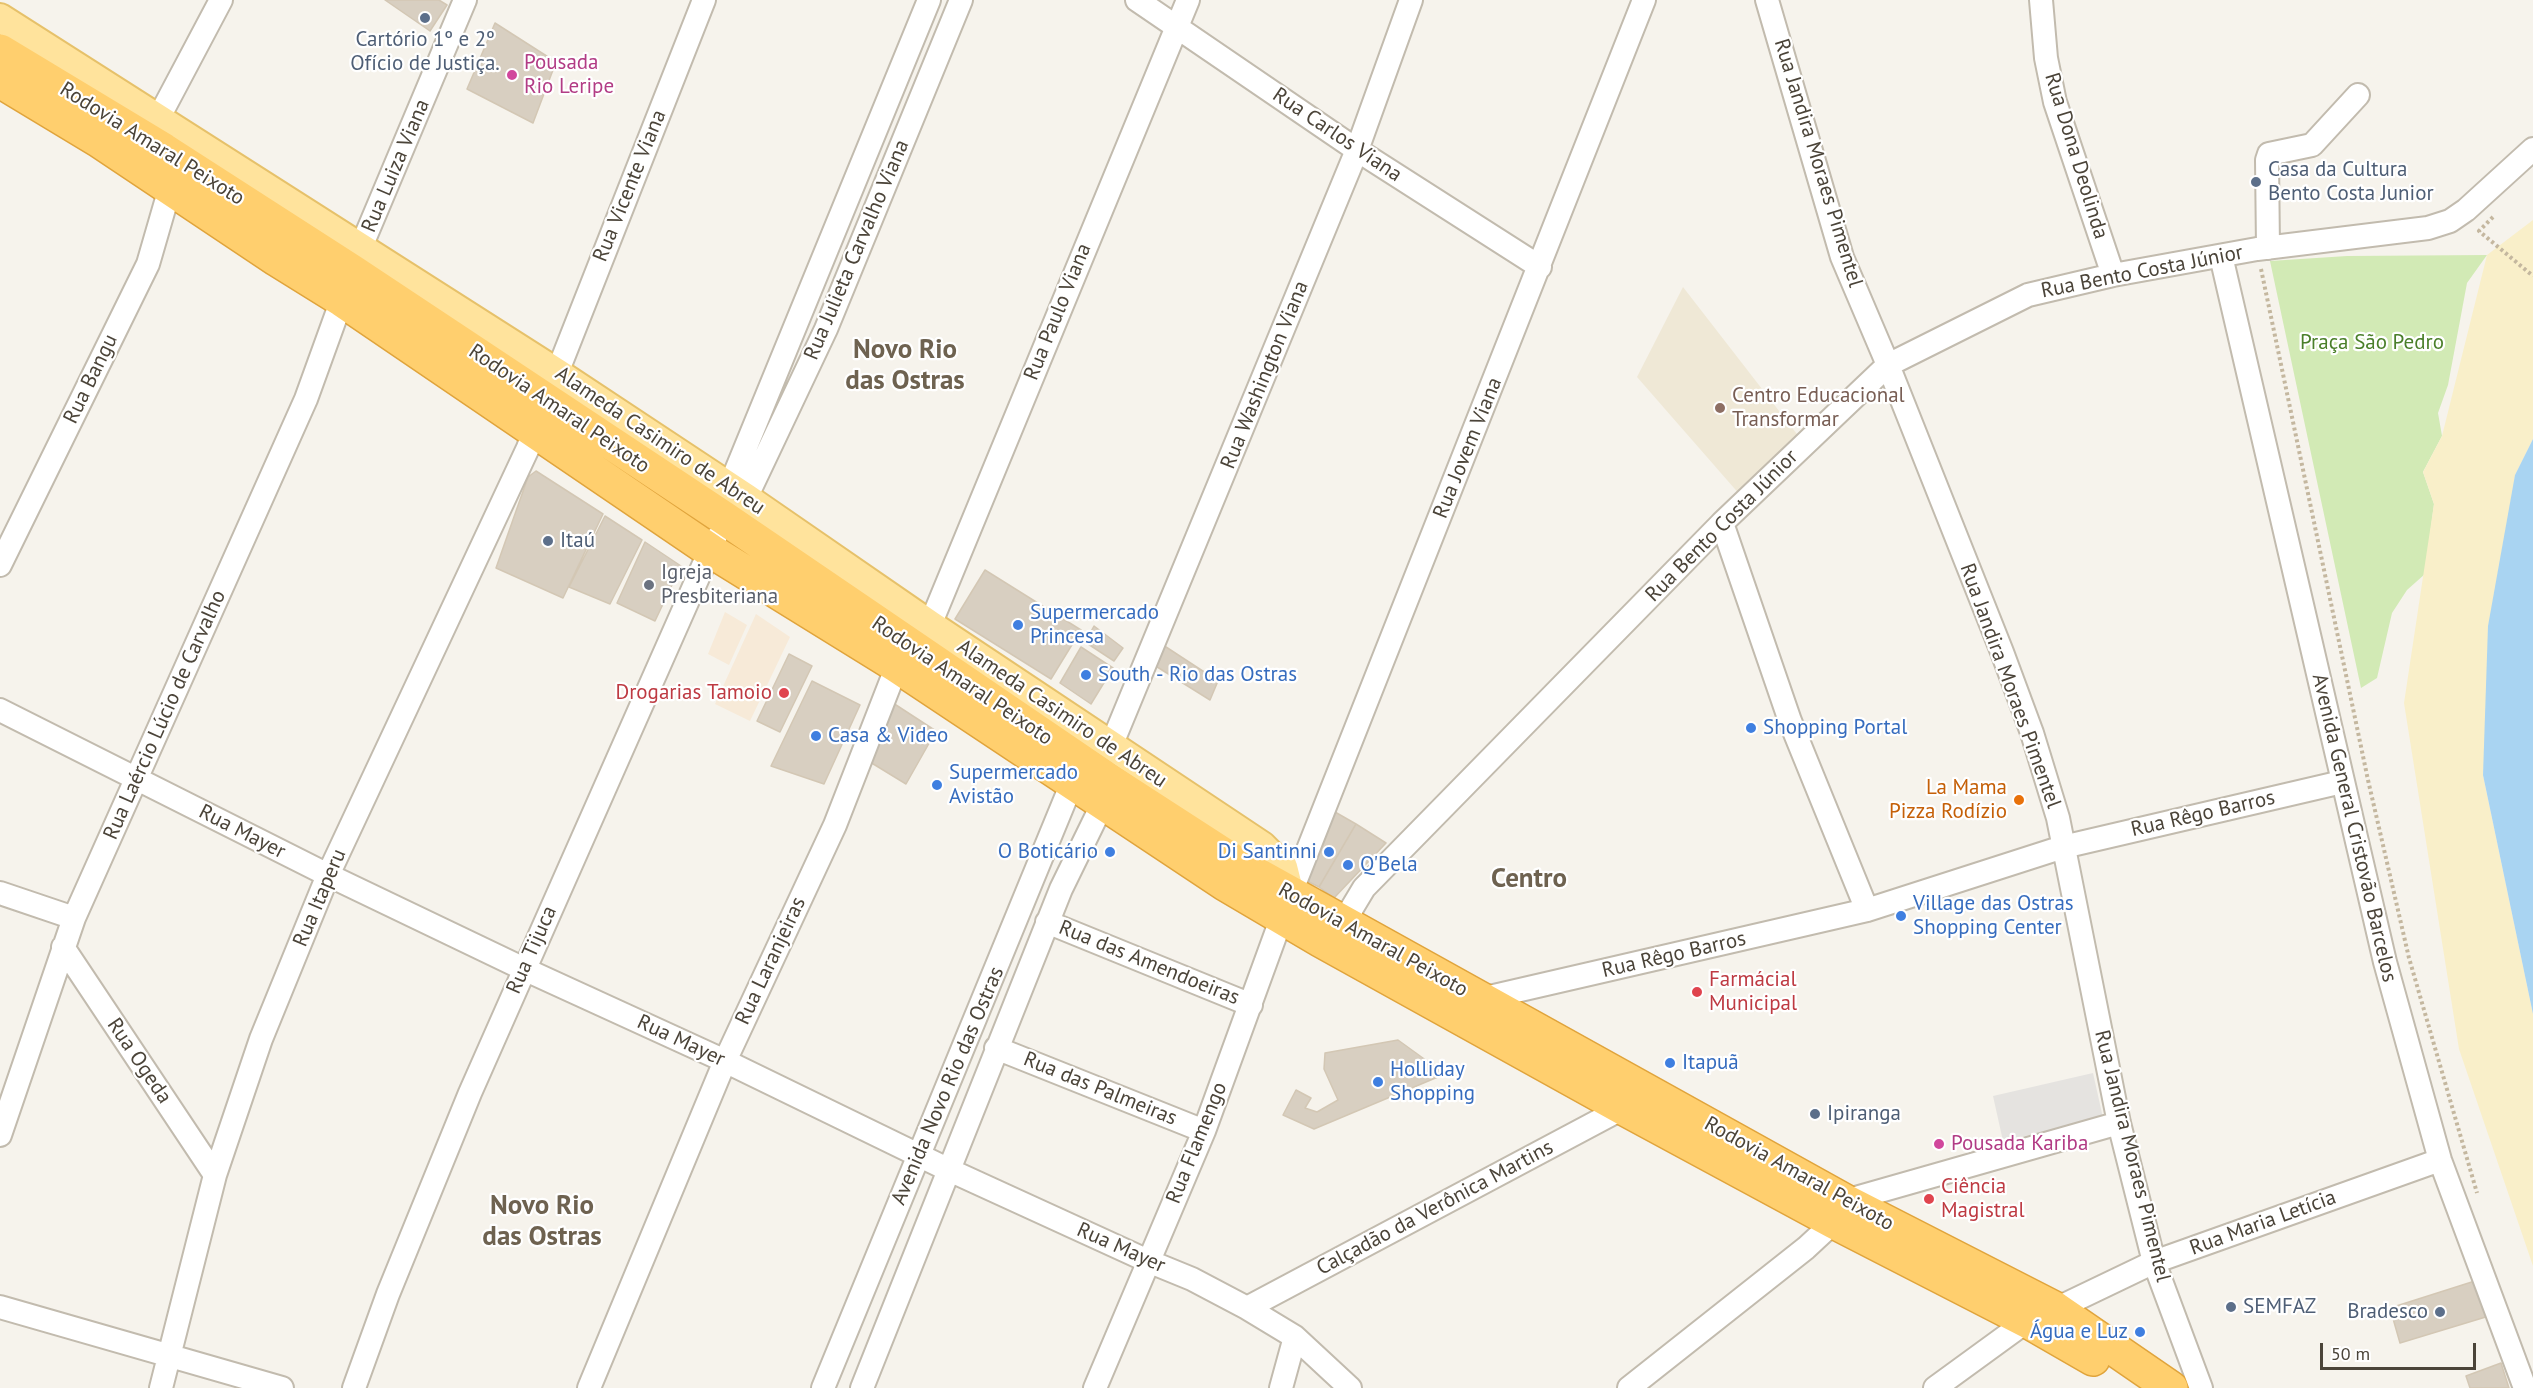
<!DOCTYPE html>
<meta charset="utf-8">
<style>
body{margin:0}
#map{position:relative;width:2533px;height:1388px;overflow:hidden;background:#f6f3ec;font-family:"PT Sans",sans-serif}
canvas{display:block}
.scale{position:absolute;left:2320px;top:1343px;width:156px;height:27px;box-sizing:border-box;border:3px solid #4b4439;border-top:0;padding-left:8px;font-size:18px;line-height:21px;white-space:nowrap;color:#4b4439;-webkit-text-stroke:4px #fff;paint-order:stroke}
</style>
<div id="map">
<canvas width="2533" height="1388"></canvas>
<div class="scale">50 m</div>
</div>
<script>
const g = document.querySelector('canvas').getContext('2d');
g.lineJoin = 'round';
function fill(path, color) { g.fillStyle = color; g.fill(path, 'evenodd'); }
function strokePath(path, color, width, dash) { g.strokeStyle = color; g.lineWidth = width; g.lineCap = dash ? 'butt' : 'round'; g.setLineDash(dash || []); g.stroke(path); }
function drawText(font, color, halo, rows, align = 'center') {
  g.font = font + ' "PT Sans",sans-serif'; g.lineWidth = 4.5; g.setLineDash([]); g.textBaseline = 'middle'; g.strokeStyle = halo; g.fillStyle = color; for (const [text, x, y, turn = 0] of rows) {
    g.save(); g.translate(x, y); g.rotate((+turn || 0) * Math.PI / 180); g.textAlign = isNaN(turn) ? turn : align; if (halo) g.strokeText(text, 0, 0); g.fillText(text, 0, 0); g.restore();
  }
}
fill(new Path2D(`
 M725 612 747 625 729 665 708 654Z
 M756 614 790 637 750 721 715 704Z`), '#f7ead8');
fill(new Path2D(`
 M1683 287 1800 438 1741 496 1637 377Z`), '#efe8d6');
fill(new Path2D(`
 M2487 255 2467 283 2448 385 2438 413 2442 436 2423 472 2434 504 2425 574 2407 590 2392 613 2377 678 2361 688 2270 261 2347 256Z`), '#d2eab5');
fill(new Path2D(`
 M2533 220V439L2515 475 2483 775 2533 1014V1266L2459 1049 2404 703 2434 504 2423 472 2442 436 2487 255Z`), '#f9efc9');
fill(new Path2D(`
 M2093 1073 2103 1118 2003 1141 1993 1096Z`), '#e5e3e0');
fill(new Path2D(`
 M2533 439V1014L2483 775 2488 626 2515 475Z`), '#a9d4f2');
const building = new Path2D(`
 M385 0H439L447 5 430 31Z
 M495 23 556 62 533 123 467 89Z
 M536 471 603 514 563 598 496 568 528 477Z
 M605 516 642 540 610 604 569 587Z
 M645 542 681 566 655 621 617 603Z
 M985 570 1081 630 1051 679 955 619Z
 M1094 626 1123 648 1114 661 1085 642Z
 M1163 645 1218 681 1210 700 1154 665Z
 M1081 647 1113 668 1091 704 1060 683Z
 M789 654 812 666 780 732 757 721Z
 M812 681 860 705 824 784 771 766Z
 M893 703 936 731 906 784 870 762Z
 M1335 812 1356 824 1319 887 1307 881Z
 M1356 824 1386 843 1334 898 1319 887Z
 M1398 1040 1445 1074 1314 1129 1283 1115 1296 1090 1311 1098 1305 1108 1317 1112 1338 1100 1324 1069 1325 1053Z
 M2478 1280 2489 1316 2400 1343 2390 1308Z
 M2501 1363 2509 1388H2470L2466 1376Z`);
fill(building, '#d8cfc1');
strokePath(building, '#d3c7b4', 1.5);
const minor = new Path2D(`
 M1137 0 1357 150 1540 267
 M1767 0 1842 257 1888 365 2002 652 2032 733 2058 818 2119 1123 2154 1262 2201 1388
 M2041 0 2046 58 2055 102 2113 275
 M158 119 221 0
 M2268 248 2267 160 2269 154 2312 145 2358 95
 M2221 256 2385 962 2440 1160 2525 1388
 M557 373 704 0
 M729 488 929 0
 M746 498 826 329 961 0
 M1722 523 1790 721 1867 910
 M0 565 148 264 170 188
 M930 625 1188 0
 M0 710 328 875 524 969 725 1061 947 1169 1148 1261 1192 1279 1247 1308 1295 1337 1350 1388
 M1111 746 1357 150 1411 0
 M0 893 74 918
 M1047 922 1251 1005
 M1345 937 1352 908 1364 888 1722 523 1888 365 2028 295 2113 275 2257 249 2428 228 2450 221 2466 210 2533 149
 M63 947 215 1175
 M1481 999 1867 910 2063 847 2342 782
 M996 1048 1204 1131
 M0 1135 74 918 306 399 361 247 465 0
 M0 1307 282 1388
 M1247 1308 1623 1108
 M2056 1309 2154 1262 2440 1160
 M161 1388 215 1175 261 1039 328 875 528 448 534 430
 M354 1388 388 1294 470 1093 715 539
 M589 1388 725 1061 835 825 897 666
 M823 1388 1072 783
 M862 1388 1061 889 1103 803
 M1095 1388 1204 1131 1290 895 1644 0
 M1281 1388 1295 1337
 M1629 1388 1806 1248 1834 1222 1845 1201 2119 1123
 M1935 1388 2027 1321`);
const major = new Path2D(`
 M0 18 557 373 746 498 930 625 1262 846 1283 867 1290 895`);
const highway = new Path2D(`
 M0 51 164 150 352 271 724 518 1104 777 1240 865 1845 1201 2056 1309 2171 1388
 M0 81 98 140 276 259 342 300 711 551 897 666 1225 884 1320 940 1623 1108 1834 1222 2027 1321 2093 1359`);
strokePath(minor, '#c2bbae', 26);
strokePath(major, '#e6c16a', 32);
strokePath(highway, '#e0a43c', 36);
strokePath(new Path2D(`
 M2493 217 2479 231 2533 276
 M2261 269 2368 780 2409 958 2477 1193`), '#c4b79f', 4, [3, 3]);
strokePath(minor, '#fff', 22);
strokePath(major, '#ffe39c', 28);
strokePath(highway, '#ffcf6e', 33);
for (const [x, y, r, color] of [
 [425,18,6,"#5c6f8a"],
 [512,75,6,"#d1479c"],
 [2256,182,6,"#5c6f8a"],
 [1720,408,6,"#8d6e63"],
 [548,541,6,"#5c6f8a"],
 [649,585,6,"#6b7280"],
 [1018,625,6,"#3f7fe0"],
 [1086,675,6,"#3f7fe0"],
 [784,693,6,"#e0444e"],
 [1751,728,6,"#3f7fe0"],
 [816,736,6,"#3f7fe0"],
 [937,785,6,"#3f7fe0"],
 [2019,800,6,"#e8710a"],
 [1110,852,6,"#3f7fe0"],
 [1329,852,6,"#3f7fe0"],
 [1348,865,6,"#3f7fe0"],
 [1901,916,6,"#3f7fe0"],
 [1697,992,6,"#e0444e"],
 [1670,1063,6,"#3f7fe0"],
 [1378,1082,6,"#3f7fe0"],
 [1815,1114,6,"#5c6f8a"],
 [1939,1144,6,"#d1479c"],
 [1929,1199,6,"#e0444e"],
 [2231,1307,6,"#5c6f8a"],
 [2440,1312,6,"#5c6f8a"],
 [2140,1332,6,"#3f7fe0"]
]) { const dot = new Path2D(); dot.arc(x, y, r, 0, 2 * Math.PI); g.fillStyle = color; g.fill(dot); strokePath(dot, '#fff', 2); }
drawText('21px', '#4e5e75', '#fff', [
 ["Cartório 1º e 2º",425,40,"center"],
 ["Ofício de Justiça.",425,64,"center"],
 ["Casa da Cultura",2268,170],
 ["Bento Costa Junior",2268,194],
 ["Itaú",560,541],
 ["Ipiranga",1827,1114],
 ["SEMFAZ",2243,1307],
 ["Bradesco",2428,1312,"right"]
], 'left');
drawText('21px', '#b23c85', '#fff', [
 ["Pousada",524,63],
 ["Rio Leripe",524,87],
 ["Pousada Kariba",1951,1144]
], 'left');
drawText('21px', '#4b4439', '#fff', [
 ["Rua Carlos Viana",1337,135,34],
 ["Rodovia Amaral Peixoto",152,144,32],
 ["Rua Dona Deolinda",2076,156,73],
 ["Rua Jandira Moraes Pimentel",1818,163,73],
 ["Rua Luiza Viana",396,166,-67],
 ["Rua Vicente Viana",630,186,-68],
 ["Rua Julieta Carvalho Viana",857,250,-67],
 ["Rua Bento Costa Júnior",2142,272,-11],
 ["Rua Paulo Viana",1058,312,-68],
 ["Rua Washington Viana",1265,375,-68],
 ["Rua Bangu",91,379,-64],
 ["Rodovia Amaral Peixoto",559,409,34],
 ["Alameda Casimiro de Abreu",660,441,34],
 ["Rua Jovem Viana",1468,448,-68],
 ["Rua Bento Costa Júnior",1722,526,-45],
 ["Rodovia Amaral Peixoto",962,681,34],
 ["Rua Jandira Moraes Pimentel",2010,686,70],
 ["Alameda Casimiro de Abreu",1062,714,34],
 ["Rua Laércio Lúcio de Carvalho",165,715,-66],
 ["Rua Rêgo Barros",2203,814,-13],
 ["Avenida General Cristovão Barcelos",2354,828,77],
 ["Rua Mayer",242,832,27],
 ["Rua Itaperu",320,898,-67],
 ["Rodovia Amaral Peixoto",1373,940,29],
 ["Rua Tijuca",532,950,-66],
 ["Rua Rêgo Barros",1674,955,-13],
 ["Rua Laranjeiras",771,961,-65],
 ["Rua das Amendoeiras",1149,963,22],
 ["Rua Mayer",681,1041,25],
 ["Rua Ogeda",139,1061,56],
 ["Avenida Novo Rio das Ostras",948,1086,-67],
 ["Rua das Palmeiras",1100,1089,22],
 ["Rua Flamengo",1197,1143,-68],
 ["Rua Jandira Moraes Pimentel",2132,1156,76],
 ["Rodovia Amaral Peixoto",1799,1174,29],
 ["Calçadão da Verônica Martins",1435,1208,-28],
 ["Rua Maria Letícia",2263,1223,-20],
 ["Rua Mayer",1121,1248,24]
]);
drawText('21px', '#4a7f2a', '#fff', [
 ["Praça São Pedro",2372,343]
]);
drawText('21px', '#785e54', '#fff', [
 ["Centro Educacional",1732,396],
 ["Transformar",1732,420]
], 'left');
drawText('21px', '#5b616d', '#fff', [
 ["Igreja",661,573],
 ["Presbiteriana",661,597]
], 'left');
drawText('21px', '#366cbe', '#fff', [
 ["Supermercado",1030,613],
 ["Princesa",1030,637],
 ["South - Rio das Ostras",1098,675],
 ["Shopping Portal",1763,728],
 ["Casa & Video",828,736],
 ["Supermercado",949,773],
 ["Avistão",949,797],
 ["O Boticário",1098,852,"right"],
 ["Di Santinni",1317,852,"right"],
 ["Q'Bela",1360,865],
 ["Village das Ostras",1913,904],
 ["Shopping Center",1913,928],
 ["Itapuã",1682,1063],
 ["Holliday",1390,1070],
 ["Shopping",1390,1094],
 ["Água e Luz",2128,1332,"right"]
], 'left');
drawText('21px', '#be3a42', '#fff', [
 ["Drogarias Tamoio",772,693,"right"],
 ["Farmácial",1709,980],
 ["Municipal",1709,1004],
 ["Ciência",1941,1187],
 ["Magistral",1941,1211]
], 'left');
drawText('21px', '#c56008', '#fff', [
 ["La Mama",2007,788],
 ["Pizza Rodízio",2007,812]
], 'right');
drawText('bold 27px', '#6e6250', '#fff', [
 ["Novo Rio",905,350],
 ["das Ostras",905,381],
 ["Centro",1529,879],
 ["Novo Rio",542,1206],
 ["das Ostras",542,1237]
]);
</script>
